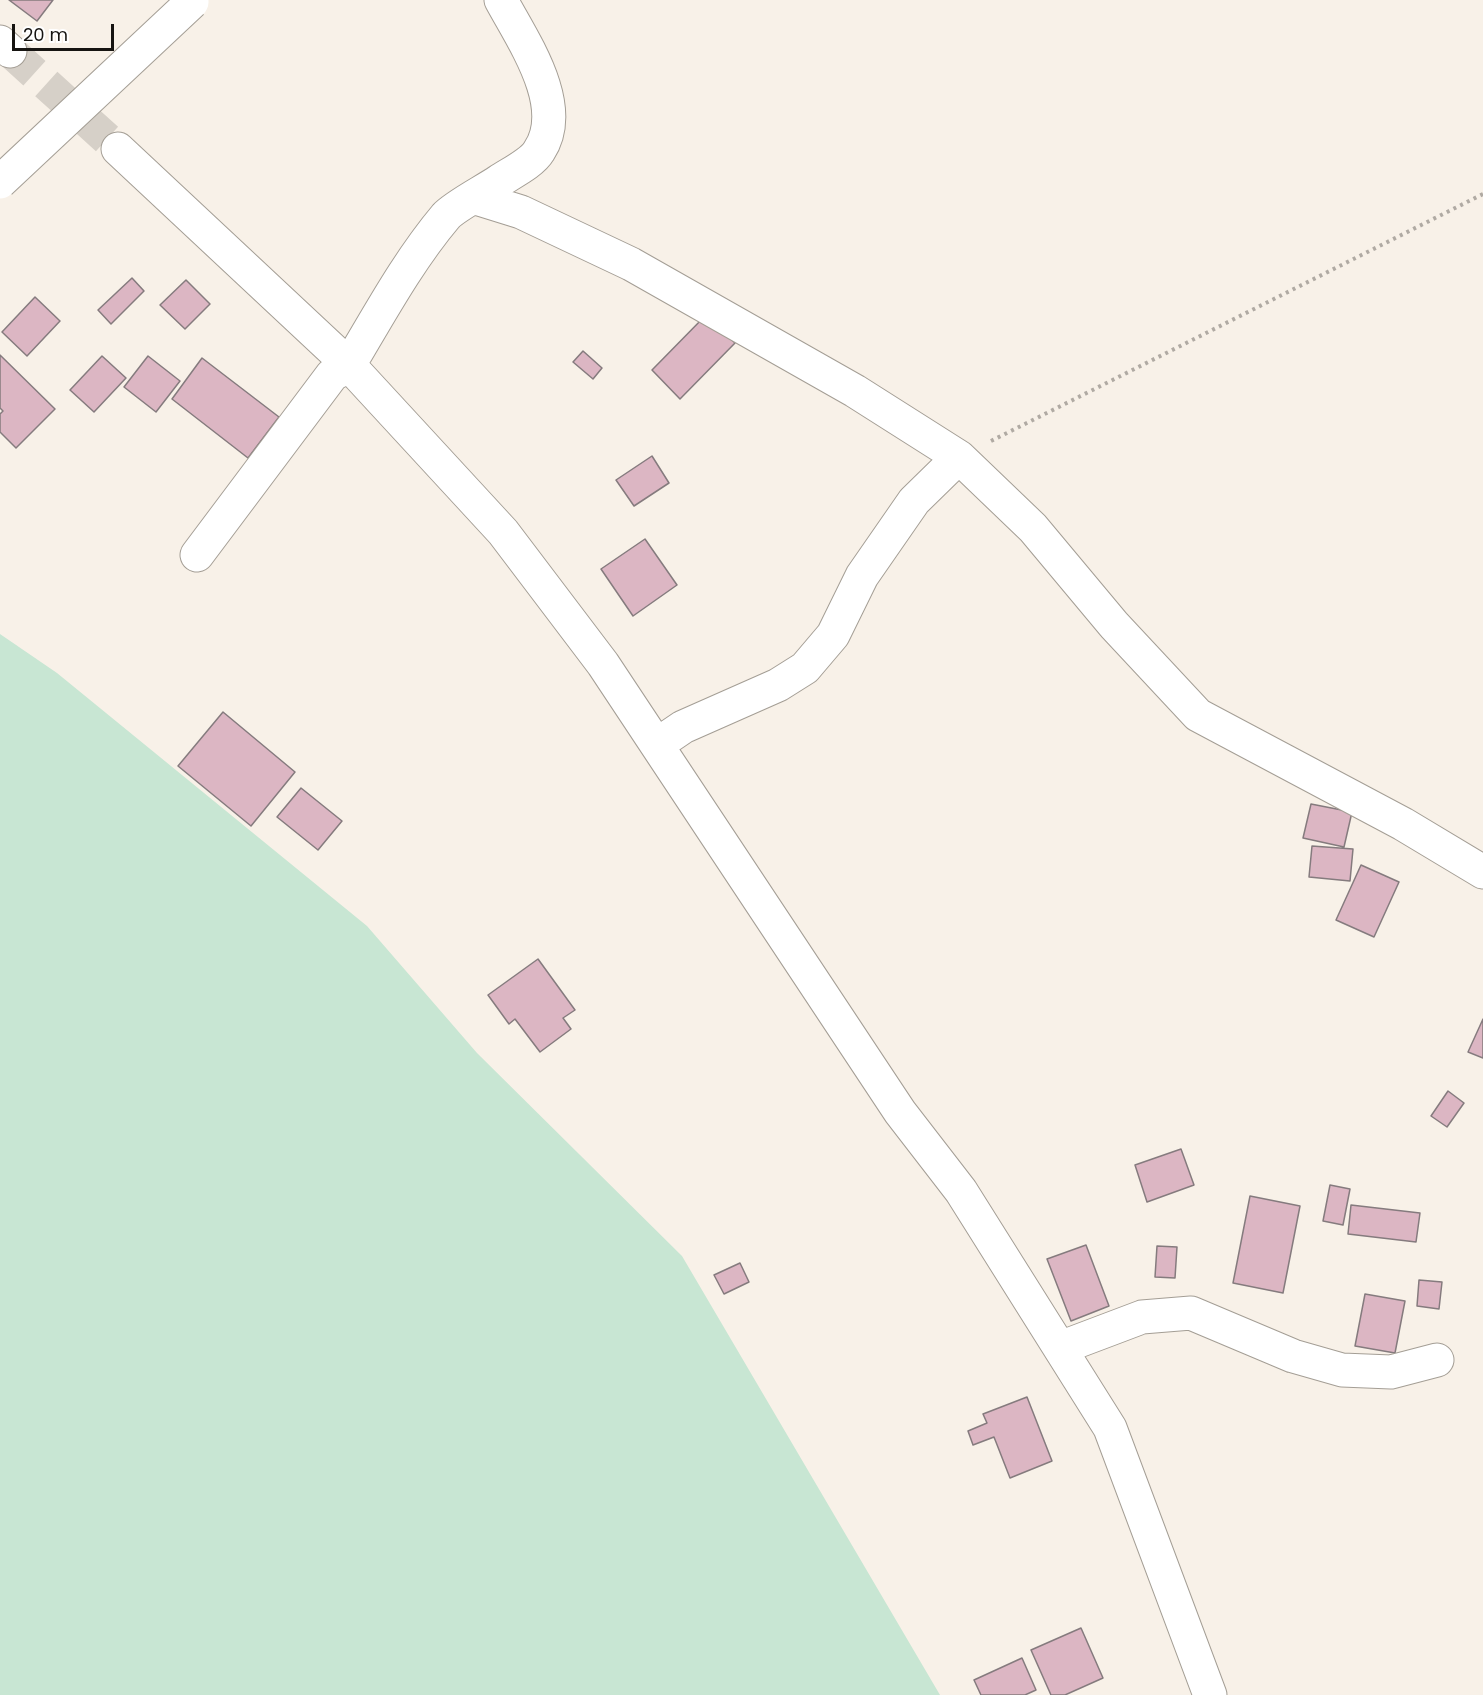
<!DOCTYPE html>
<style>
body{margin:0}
#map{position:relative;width:1483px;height:1695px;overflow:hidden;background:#f8f1e8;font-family:Poppins,sans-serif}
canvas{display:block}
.scale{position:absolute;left:12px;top:24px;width:102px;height:27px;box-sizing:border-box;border:3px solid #161411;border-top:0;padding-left:8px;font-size:18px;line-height:21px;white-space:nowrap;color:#161411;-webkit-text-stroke:4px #fff;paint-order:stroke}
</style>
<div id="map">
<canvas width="1483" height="1695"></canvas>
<div class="scale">20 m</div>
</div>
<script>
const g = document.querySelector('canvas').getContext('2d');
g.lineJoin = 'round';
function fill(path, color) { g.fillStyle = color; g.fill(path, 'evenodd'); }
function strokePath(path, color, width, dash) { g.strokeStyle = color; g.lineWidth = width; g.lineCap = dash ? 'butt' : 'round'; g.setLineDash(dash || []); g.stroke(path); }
fill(new Path2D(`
 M0 634 57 673 367 926 477 1053 682 1256 940 1695H0Z`), '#c8e6d3');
const building = new Path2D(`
 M9 0H53L37 21Z
 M132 278 144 291 111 324 98 310Z
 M186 280 210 304 185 329 160 305Z
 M35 297 60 321 27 356 2 332Z
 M706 315 735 343 680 399 652 370Z
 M583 351 602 368 593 379 573 362Z
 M0 355 55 409 16 448 0 432V414L3 411 0 408Z
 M102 356 126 378 94 412 70 390Z
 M148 356 180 381 156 412 124 387Z
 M202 358 279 417 248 458 172 399Z
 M652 456 669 483 634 506 616 480Z
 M645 539 677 585 633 616 601 569Z
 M223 712 295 772 251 826 178 766Z
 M301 788 342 821 318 850 277 817Z
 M1311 804 1352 812 1344 847 1303 838Z
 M1312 846 1353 849 1350 881 1309 877Z
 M1361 865 1399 882 1374 937 1336 920Z
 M538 959 575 1010 563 1018 571 1029 540 1052 515 1019 509 1024 488 995Z
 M1483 1019V1058L1468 1052Z
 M1448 1091 1464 1103 1447 1127 1431 1116Z
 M1181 1149 1194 1185 1147 1202 1135 1165Z
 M1330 1185 1350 1189 1343 1225 1323 1221Z
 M1250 1196 1300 1206 1283 1293 1233 1283Z
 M1351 1205 1420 1213 1416 1242 1348 1234Z
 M1086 1245 1109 1306 1071 1321 1047 1259Z
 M1157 1246 1177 1247 1175 1278 1155 1277Z
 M740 1263 749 1282 724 1294 714 1275Z
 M1419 1280 1442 1282 1439 1309 1417 1306Z
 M1365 1294 1405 1301 1395 1353 1355 1346Z
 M1027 1397 1052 1461 1010 1478 994 1437 973 1445 968 1431 987 1423 983 1414Z
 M1081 1628 1103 1678 1065 1695H1051L1031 1650Z
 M1022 1658 1036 1690 1025 1695H981L974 1680Z`);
fill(building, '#dcb6c3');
strokePath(building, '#857b7e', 1.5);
strokePath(new Path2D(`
 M10 51 118 149`), '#d6d0c8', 33, [33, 16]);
const minor = new Path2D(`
 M0 42 10 51
 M118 149 349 365 503 532 603 664 900 1112 961 1191 1110 1428 1210 1695
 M476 198 521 212 631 264 855 391 959 457 1033 528 1114 625 1198 715 1403 824 1483 872
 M197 555 332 375 349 365C379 315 408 261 446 216 455 206 486 190 499 181 511 173 532 163 539 151 569 106 523 41 501 0
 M658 744 683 727 778 685 805 668 833 635 862 576 914 501 959 457
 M1060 1348 1142 1317 1191 1313 1293 1356 1342 1370 1391 1372 1437 1360`);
strokePath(minor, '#a49e95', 35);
strokePath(new Path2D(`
 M991 441 1483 194`), '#b0aaa3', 4, [3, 4.5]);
strokePath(minor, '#fff', 33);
const minorBridge = new Path2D(`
 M0 182 192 2`);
strokePath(minorBridge, '#a49e95', 35, []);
strokePath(minorBridge, '#fff', 33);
</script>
